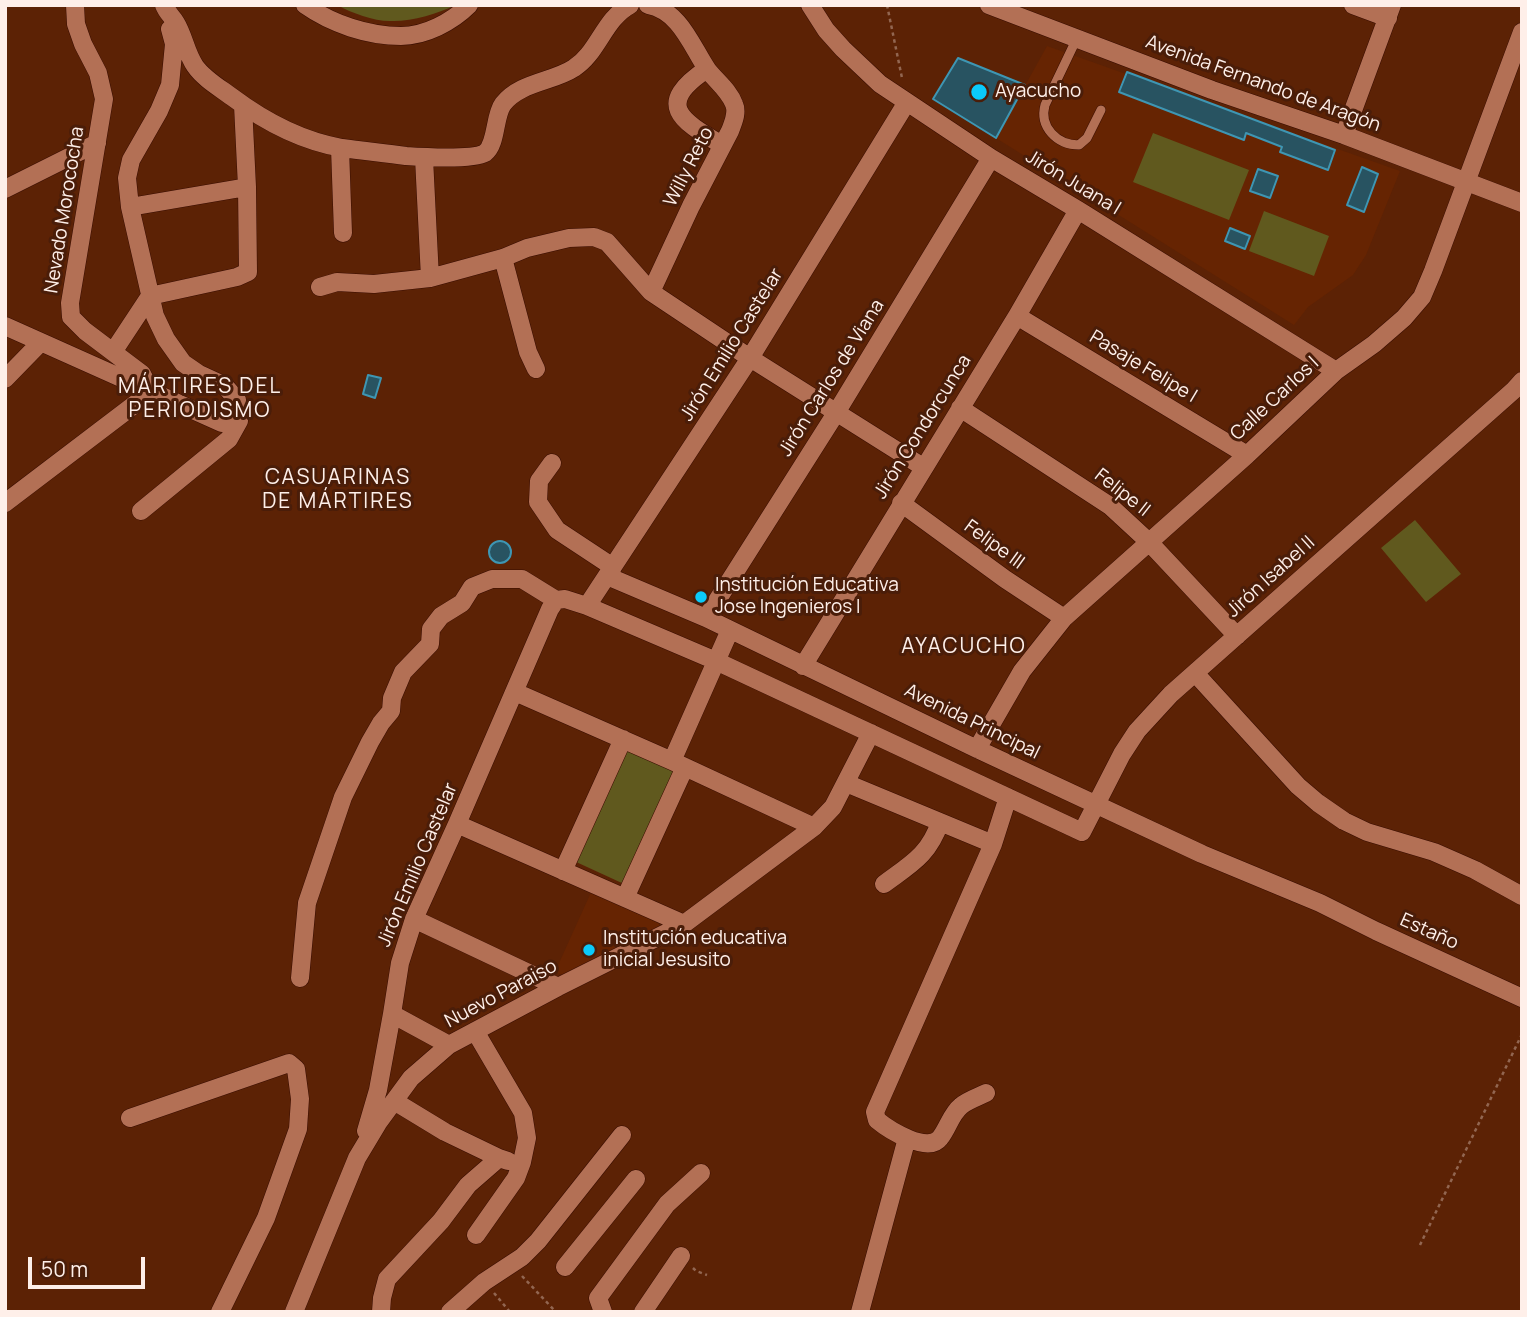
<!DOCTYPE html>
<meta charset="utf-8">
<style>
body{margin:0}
#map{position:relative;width:1527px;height:1317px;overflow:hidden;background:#5c2205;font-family:Manrope,sans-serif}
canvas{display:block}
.frame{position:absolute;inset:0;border:7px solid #feefe9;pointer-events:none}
.scale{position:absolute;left:28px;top:1257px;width:117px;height:32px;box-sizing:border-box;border:4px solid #feefe9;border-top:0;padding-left:9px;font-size:21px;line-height:24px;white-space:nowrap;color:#feefe9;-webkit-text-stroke:5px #4a1d09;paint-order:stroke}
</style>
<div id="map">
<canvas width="1527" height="1317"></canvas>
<div class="frame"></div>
<div class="scale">50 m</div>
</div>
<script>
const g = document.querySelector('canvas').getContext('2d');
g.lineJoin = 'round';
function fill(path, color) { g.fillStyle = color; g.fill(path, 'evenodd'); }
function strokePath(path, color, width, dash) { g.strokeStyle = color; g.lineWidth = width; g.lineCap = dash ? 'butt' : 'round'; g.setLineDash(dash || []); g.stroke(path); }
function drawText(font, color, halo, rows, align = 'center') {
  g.font = font + ' Manrope,sans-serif'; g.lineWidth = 6; g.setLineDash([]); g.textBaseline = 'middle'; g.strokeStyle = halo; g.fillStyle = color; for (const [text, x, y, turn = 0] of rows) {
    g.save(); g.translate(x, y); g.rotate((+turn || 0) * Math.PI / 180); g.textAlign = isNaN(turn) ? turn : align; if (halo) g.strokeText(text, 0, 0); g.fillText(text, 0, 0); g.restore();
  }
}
fill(new Path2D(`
 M1047 46 1400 171 1366 255 1353 275 1308 307 1294 325 996 138Z
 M593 888 655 914 660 927 563 975 555 972Z`), '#662402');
fill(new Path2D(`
 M337 5H455C438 14 410 22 390 21 373 21 352 13 337 5Z
 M1153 133 1249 170 1229 220 1133 182Z
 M1264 211 1329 236 1314 276 1249 251Z
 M1415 520 1461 574 1426 602 1381 548Z
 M629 744 677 769 624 884 574 861Z`), '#60591e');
const building = new Path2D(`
 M958 58 1025 85 996 138 933 99Z
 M1127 72 1335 150 1328 170 1280 152 1282 147 1246 133 1244 140 1119 92Z
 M1362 167 1378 174 1364 212 1347 205Z
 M1258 169 1278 176 1270 198 1250 191Z
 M1230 228 1250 236 1245 249 1225 241Z
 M368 375 381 378 375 398 363 394Z
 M489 552a11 11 0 1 1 22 0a11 11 0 1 1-22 0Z`);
fill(building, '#285361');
strokePath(building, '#3e96b3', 2);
const lane = new Path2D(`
 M1077 38 1045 105C1039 127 1057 145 1079 145L1087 138 1101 110`);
const street = new Path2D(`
 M164 5C167 13 172 16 176 23 184 36 186 53 195 66 204 79 220 88 232 97 264 121 302 141 342 148 363 151 385 153 406 156 421 157 473 160 485 153 497 144 494 116 503 104 520 82 553 82 574 68 598 53 604 19 630 5
 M305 5C332 24 368 36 401 36 425 36 452 22 469 5
 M648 5C680 11 691 45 707 69 715 80 729 90 734 104 738 113 733 123 730 131L691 206 651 292
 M810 5 826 30 843 49 880 84 991 158 1078 210 1336 371
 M989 5 1212 90 1344 135 1522 203
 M1353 5 1388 18
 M170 29 174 44 170 85 159 111 131 160 127 178 130 207 155 316 166 339 183 363 199 374 225 386 237 400 239 421
 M707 69C653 105 682 121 722 145
 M1344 135 1392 5
 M340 148 343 233
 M424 158 430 278
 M5 189 97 143
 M130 207 247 187
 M503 258 528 352 536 369
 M320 287 337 282 374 284 430 278 503 258 527 248 569 238 594 237 607 242 651 292 750 358 923 467
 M1017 316 1247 455
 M5 326 222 423 239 421
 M113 352 150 296 237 277 248 272 247 187 243 105
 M5 379 41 342
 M960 408 1110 506 1149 542 1237 636
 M552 463 539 481 538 502 557 530 613 567
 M5 503 151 392 142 374 85 331 71 317 70 303 104 99 98 73 83 44 76 24 75 5
 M901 503 1005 579 1064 618
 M141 511 229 439 239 421
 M607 576 706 618 977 749 1202 854 1320 903 1376 931 1522 998
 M556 600 565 599 587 606 716 661 1082 832 1122 754 1137 731 1171 694 1514 390 1522 381
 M587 606 750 358 907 102
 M706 618 836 413 991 158
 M803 666 1017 316 1078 210
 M1195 673 1298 786 1318 803 1344 821 1367 832 1434 852 1475 870 1522 896
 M515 692 672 761 814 827
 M977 749 1022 671 1064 618 1247 455 1336 371 1374 344 1404 318 1422 297 1433 271 1522 32
 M672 761 730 630
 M846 783 993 844
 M457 824 684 924
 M563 871 623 739
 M884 884C911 864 929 855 940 822
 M625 898 685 767
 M414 919 558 987
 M300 978 307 903 343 797 370 742 381 723 391 711 392 698 403 672 430 644 431 629 441 616 462 603 472 587 492 579H522L556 600
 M392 1014 449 1045
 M475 1031 523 1113 527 1138 522 1162 516 1178 476 1235
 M986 1093C978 1097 968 1100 961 1106 951 1114 948 1128 940 1138 928 1154 889 1130 877 1120L875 1112 993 844 1008 797
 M394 1101 445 1132 499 1158 508 1161
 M130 1118 289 1063 296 1069 300 1099 298 1129 266 1218 220 1312
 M366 1131 378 1090 392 1014 400 963 414 919 457 824 550 609 556 600
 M565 1267 636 1179
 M294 1312 357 1158 378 1123 411 1078 449 1045 558 987 684 924 814 827 833 807 871 733
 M381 1312 382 1298 387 1279 441 1221 468 1185 499 1158
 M450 1312 484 1282 522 1257 538 1241 622 1135
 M603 1312 598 1298 667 1204 701 1173
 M643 1312 681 1256
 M860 1312 907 1138`);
strokePath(lane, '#390d00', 10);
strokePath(street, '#390d00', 19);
strokePath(new Path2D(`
 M887 5 902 78
 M1420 1245 1522 1034
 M693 1268 696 1271 707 1275
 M522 1276 556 1312
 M494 1293 510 1312`), '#926651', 2.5, [3.5, 3.5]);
strokePath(lane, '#b37055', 9);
strokePath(street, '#b37055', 18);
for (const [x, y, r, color] of [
 [979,92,9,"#0bcafa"],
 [701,597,7,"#0bcafa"],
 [589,950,7,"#0bcafa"]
]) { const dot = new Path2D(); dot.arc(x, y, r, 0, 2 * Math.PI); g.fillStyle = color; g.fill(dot); strokePath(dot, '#4a1d09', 2.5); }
drawText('19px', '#feefe9', '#4a1d09', [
 ["Avenida Fernando de Aragón",1263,84,20],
 ["Willy Reto",689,167,-63],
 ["Jirón Juana I",1073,183,31],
 ["Nevado Morococha",65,210,-81],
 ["Jirón Emilio Castelar",732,345,-58],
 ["Pasaje Felipe I",1143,367,31],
 ["Jirón Carlos de Viana",832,378,-58],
 ["Calle Carlos I",1275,399,-43],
 ["Jirón Condorcunca",923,427,-58],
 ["Felipe II",1122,493,38],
 ["Felipe III",994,545,36],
 ["Jirón Isabel II",1271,577,-42],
 ["Avenida Principal",972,722,26],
 ["Jirón Emilio Castelar",418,865,-67],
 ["Estaño",1429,932,24],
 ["Nuevo Paraiso",501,994,-28]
]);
drawText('19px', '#feefe9', '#4a1d09', [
 ["Ayacucho",995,92],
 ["Institución Educativa",715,586],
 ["Jose Ingenieros I",715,608],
 ["Institución educativa",603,939],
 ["inicial Jesusito",603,961]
], 'left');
g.letterSpacing = '2px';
drawText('21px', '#feefe9', '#4a1d09', [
 ["MÁRTIRES DEL",200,387],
 ["PERIODISMO",200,411],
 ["CASUARINAS",338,478],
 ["DE MÁRTIRES",338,502],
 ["AYACUCHO",964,647]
]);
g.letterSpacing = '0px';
</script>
